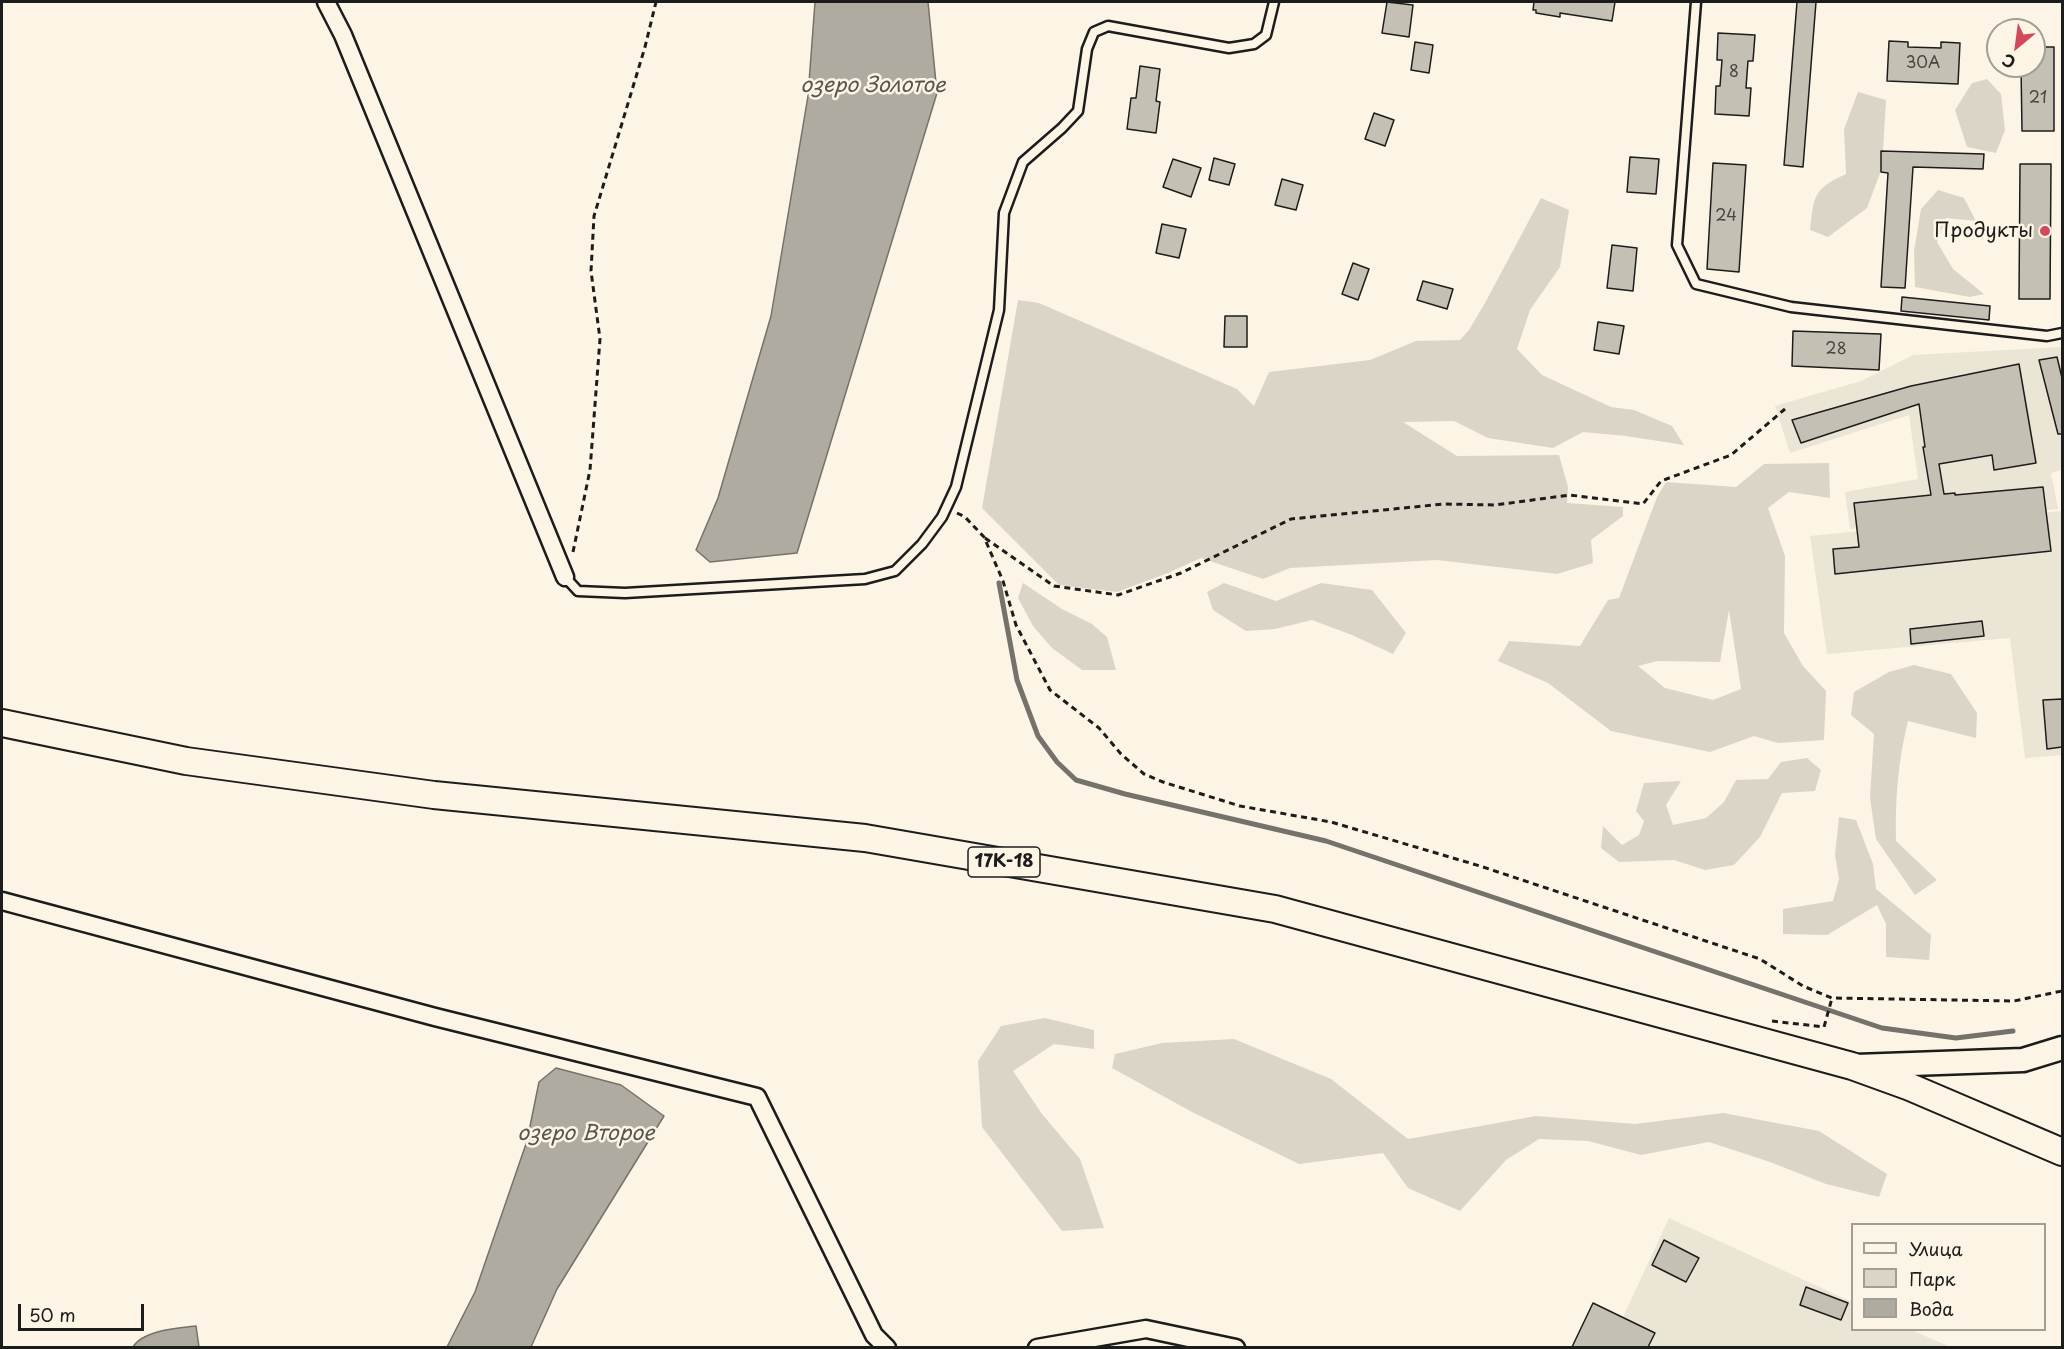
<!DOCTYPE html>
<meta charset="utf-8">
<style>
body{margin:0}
#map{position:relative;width:2064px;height:1349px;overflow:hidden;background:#fcf5e5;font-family:"Playpen Sans",sans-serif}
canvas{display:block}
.frame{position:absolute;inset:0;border:3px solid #1c1c1c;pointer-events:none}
.legend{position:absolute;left:1851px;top:1223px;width:195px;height:108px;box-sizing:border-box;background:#fcf5e5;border:2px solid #a29e95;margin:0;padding:8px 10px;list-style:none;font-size:18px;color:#1c1c1c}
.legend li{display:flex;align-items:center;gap:12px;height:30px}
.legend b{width:30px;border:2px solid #a29e95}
.north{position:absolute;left:1986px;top:18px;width:60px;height:60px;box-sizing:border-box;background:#fcf5e5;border:2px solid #a29e95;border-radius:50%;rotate:209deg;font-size:16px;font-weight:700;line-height:24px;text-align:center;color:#1c1c1c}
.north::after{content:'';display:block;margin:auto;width:21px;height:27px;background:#d1495b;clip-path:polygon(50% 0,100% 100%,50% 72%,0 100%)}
.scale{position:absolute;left:18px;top:1304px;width:126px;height:27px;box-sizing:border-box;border:3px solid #1c1c1c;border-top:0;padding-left:8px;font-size:18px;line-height:21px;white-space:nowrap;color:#1c1c1c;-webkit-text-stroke:4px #fcf5e5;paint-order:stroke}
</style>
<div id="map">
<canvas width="2064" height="1349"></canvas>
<div class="frame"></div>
<ul class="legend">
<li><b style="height:8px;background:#fcf5e5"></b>Улица</li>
<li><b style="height:16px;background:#dbd5c8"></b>Парк</li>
<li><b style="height:16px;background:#b0aba1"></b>Вода</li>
</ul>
<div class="north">С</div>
<div class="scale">50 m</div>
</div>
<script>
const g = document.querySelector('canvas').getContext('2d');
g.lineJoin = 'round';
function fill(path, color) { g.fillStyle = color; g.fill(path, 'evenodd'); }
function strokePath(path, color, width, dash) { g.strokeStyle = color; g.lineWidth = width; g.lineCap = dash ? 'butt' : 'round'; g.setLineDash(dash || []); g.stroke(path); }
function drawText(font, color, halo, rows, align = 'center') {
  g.font = font + ' "Playpen Sans",sans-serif'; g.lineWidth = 5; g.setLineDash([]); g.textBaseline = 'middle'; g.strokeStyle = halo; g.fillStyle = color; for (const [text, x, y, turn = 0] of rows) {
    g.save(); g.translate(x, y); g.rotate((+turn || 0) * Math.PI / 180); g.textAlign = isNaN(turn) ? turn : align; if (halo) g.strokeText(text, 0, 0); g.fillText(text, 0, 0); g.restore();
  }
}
fill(new Path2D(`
 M2061 347 2062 470 2051 473 2058 509 1850 529 1845 492 1918 479 1909 415 1790 453 1775 406 1861 381 1913 355Z
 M2062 511V755L2025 758 2010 638 1827 654 1810 536Z
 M1669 1218 1852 1302V1330H1911L1951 1347H1648L1655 1333 1623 1317Z`), '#ebe5d6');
fill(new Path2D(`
 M1987 79 2001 94 2005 130 1996 153 1967 147 1955 110 1972 83Z
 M1858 92 1886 100 1882 168 1867 208 1828 237 1810 230C1814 196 1813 189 1846 174L1844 129Z
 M1938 190 1964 198 1976 221 1946 218 1937 242 1953 269 1984 294 1970 297 1915 287 1914 251 1921 209Z
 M1541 198 1569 210 1560 267 1530 310 1517 349 1542 375 1611 407 1634 410 1672 426 1684 445 1626 436 1583 432 1553 448 1488 438 1454 421 1403 422 1457 456 1559 455 1568 487 1567 503 1623 507V516L1591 540 1593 563 1557 574 1437 560 1290 568 1263 579 1201 558 1168 573 1117 592 1059 585 982 508 1018 300 1039 303 1237 389 1254 406 1269 372 1370 360 1416 341 1460 340 1469 330 1485 303Z
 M1829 463 1830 498 1789 492 1768 508 1785 556 1784 633 1803 666 1826 691 1824 740 1778 743 1754 736 1710 752 1611 731 1548 683 1498 661 1509 641 1580 646 1608 600 1619 598 1657 497 1666 482 1736 487 1764 464ZM1729 610 1741 689 1713 700 1665 688 1638 666 1657 661 1720 662Z
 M1023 583 1062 609 1092 624 1107 637 1116 670H1082L1052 648 1033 626 1018 598Z
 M1224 583 1276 601 1321 583 1372 590 1406 633 1393 654 1352 635 1312 620 1275 629 1246 631 1213 610 1207 592Z
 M1914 665 1951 674 1977 713 1976 738 1908 721C1898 761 1895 800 1896 841L1937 880 1915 895 1876 839 1870 798 1874 734 1851 715 1854 692 1889 672Z
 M1807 758 1821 770 1815 791 1782 793 1760 837 1734 865 1705 870 1674 860 1619 862 1601 848 1603 826 1622 845 1639 835 1644 821 1636 811 1644 783 1681 781 1666 805 1673 825 1706 818 1724 802 1736 780 1768 779 1781 762Z
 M1839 817 1856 820 1873 864 1876 889 1931 935 1929 960 1886 957V924L1877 905 1827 935 1783 934V909L1833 901 1839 879 1835 855Z
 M1045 1018 1094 1030V1049L1054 1044 1013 1071 1042 1114 1080 1159 1104 1228 1062 1231 982 1127 978 1061 1001 1026Z
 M1234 1039 1331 1079 1408 1139 1536 1116 1635 1124 1723 1113 1819 1131 1887 1174 1879 1197 1826 1184 1770 1162 1709 1142 1641 1155 1588 1141 1539 1139 1506 1160 1460 1211 1408 1188 1383 1153 1299 1164 1192 1112 1112 1068 1115 1054 1162 1043Z`), '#dbd5c8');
const water = new Path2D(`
 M815 2H928L937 93 797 553 710 562 696 550 718 498 771 316 808 96Z
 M556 1068 621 1085 664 1116 557 1289 531 1347H447L475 1292 527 1141 539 1082Z
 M196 1326 199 1347H133C143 1330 178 1328 196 1326Z`);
fill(water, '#b0aba1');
strokePath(water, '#75726c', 1.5);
strokePath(new Path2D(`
 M999 583 1017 680 1038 736 1057 762 1076 780 1125 794 1326 841 1882 1028 1956 1038 2013 1031`), '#75726c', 5);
const building = new Path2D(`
 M1387 2 1413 5 1409 37 1382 33Z
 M1534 2H1615L1612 21 1560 13V17L1536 13V10H1533Z
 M1797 2H1816L1803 167 1784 165Z
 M1718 33 1755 35 1753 61H1748L1746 88H1751L1749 116 1715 114 1716 86H1720L1722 60H1717Z
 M1889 41 1908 42V47L1941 48V42L1960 43 1958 84 1887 81Z
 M1415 42 1433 45 1429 73 1411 70Z
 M2034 47H2054V131H2022L2021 66H2034Z
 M1140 66 1160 69 1156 101 1160 102 1156 133 1127 129 1131 98H1136Z
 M1374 113 1394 120 1385 146 1365 139Z
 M1881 151 1984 154 1983 169 1913 167 1905 288 1881 287 1888 173 1881 172Z
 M1630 157 1659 159 1656 194 1627 192Z
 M1214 158 1235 164 1229 185 1209 180Z
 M1173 159 1201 168 1191 197 1163 187Z
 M1713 163 1746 165 1739 272 1707 269Z
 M2020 164H2051L2050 299H2019Z
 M1282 179 1303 185 1296 210 1275 205Z
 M1162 224 1186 229 1179 258 1156 253Z
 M1612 245 1637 248 1633 291 1607 288Z
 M1353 263 1369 269 1358 300 1342 294Z
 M1423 281 1453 289 1447 309 1417 300Z
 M1902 297 1990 306 1989 320 1901 311Z
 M1225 316H1247V347H1224Z
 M1598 322 1624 326 1619 354 1594 350Z
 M1793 331 1881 334 1879 370 1792 366Z
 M2057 357 2062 378V434H2058L2039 360Z
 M2019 364 2036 463 1994 470 1992 455 1939 464 1944 494 1955 493V495L2043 487 2051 551 1835 574 1833 549 1859 547 1854 503 1931 495 1923 447H1925L1919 404 1801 443 1792 420 1911 386Z
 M1982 621 1984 636 1911 644 1910 629Z
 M2062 699V747L2047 749 2043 700Z
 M1664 1240 1699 1258 1686 1282 1652 1265Z
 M1806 1287 1848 1303 1841 1320 1800 1305Z
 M1593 1303 1655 1333 1648 1347H1572Z`);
fill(building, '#c4c0b3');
strokePath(building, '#1c1c1c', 1.5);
const service = new Path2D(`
 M1696 2 1677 245 1696 284 1791 307 2047 336 2062 333
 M565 577 578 591 625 593 865 579 895 571 922 544 942 517 956 487 999 310 1004 213 1023 162 1062 128 1078 111 1087 49 1094 32 1108 26 1229 48 1254 44 1266 35 1274 2`);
const minor = new Path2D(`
 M326 2 343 35 565 577
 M2 901 435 1017 757 1097 874 1335 887 1348
 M1037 1348 1146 1329 1236 1348`);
const secondary = new Path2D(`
 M1856 1066 2023 1060 2062 1048`);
const primary = new Path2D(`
 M2 723 186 761 434 795 865 838 1275 909 1852 1066 1910 1087 2062 1152`);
strokePath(service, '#1c1c1c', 13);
strokePath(minor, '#1c1c1c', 21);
strokePath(secondary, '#1c1c1c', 27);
strokePath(primary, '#1c1c1c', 30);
strokePath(new Path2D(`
 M957 513 965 517 984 537 1003 581 1016 625 1050 690 1099 728 1121 754 1144 774 1163 782 1240 806 1331 822 1480 866 1760 959 1803 986 1832 998 2014 1001 2062 991
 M985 538 1054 586 1118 595 1181 573 1291 519 1444 504 1495 505 1570 495 1643 504 1661 481 1731 455 1785 409
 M573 552 590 470 600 339 591 271 594 216 645 47 656 2
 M1772 1021 1824 1027 1832 998`), '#1c1c1c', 3, [6, 4.5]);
strokePath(service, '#fcf5e5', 8);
strokePath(minor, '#fcf5e5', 16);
strokePath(secondary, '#fcf5e5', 22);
strokePath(primary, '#fcf5e5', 26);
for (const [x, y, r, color] of [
 [2045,231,6,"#d1495b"]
]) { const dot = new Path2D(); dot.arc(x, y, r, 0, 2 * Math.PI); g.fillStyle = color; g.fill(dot); strokePath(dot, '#fcf5e5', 2); }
drawText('16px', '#464542', null, [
 ["30А",1923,64],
 ["8",1734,73],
 ["21",2038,99],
 ["24",1726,217],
 ["28",1836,350]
]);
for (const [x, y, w] of [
 [1004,862,72]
]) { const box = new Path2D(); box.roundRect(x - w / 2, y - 15, w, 30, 4.5); g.fillStyle = '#fcf5e5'; g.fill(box); strokePath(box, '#1c1c1c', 1.5); }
drawText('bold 18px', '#1c1c1c', null, [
 ["17К-18",1004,862]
]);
drawText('20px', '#1c1c1c', '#fcf5e5', [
 ["Продукты",2033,231]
], 'right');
drawText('italic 21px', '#575551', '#fcf5e5', [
 ["озеро Золотое",873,86],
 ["озеро Второе",586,1134]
]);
</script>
